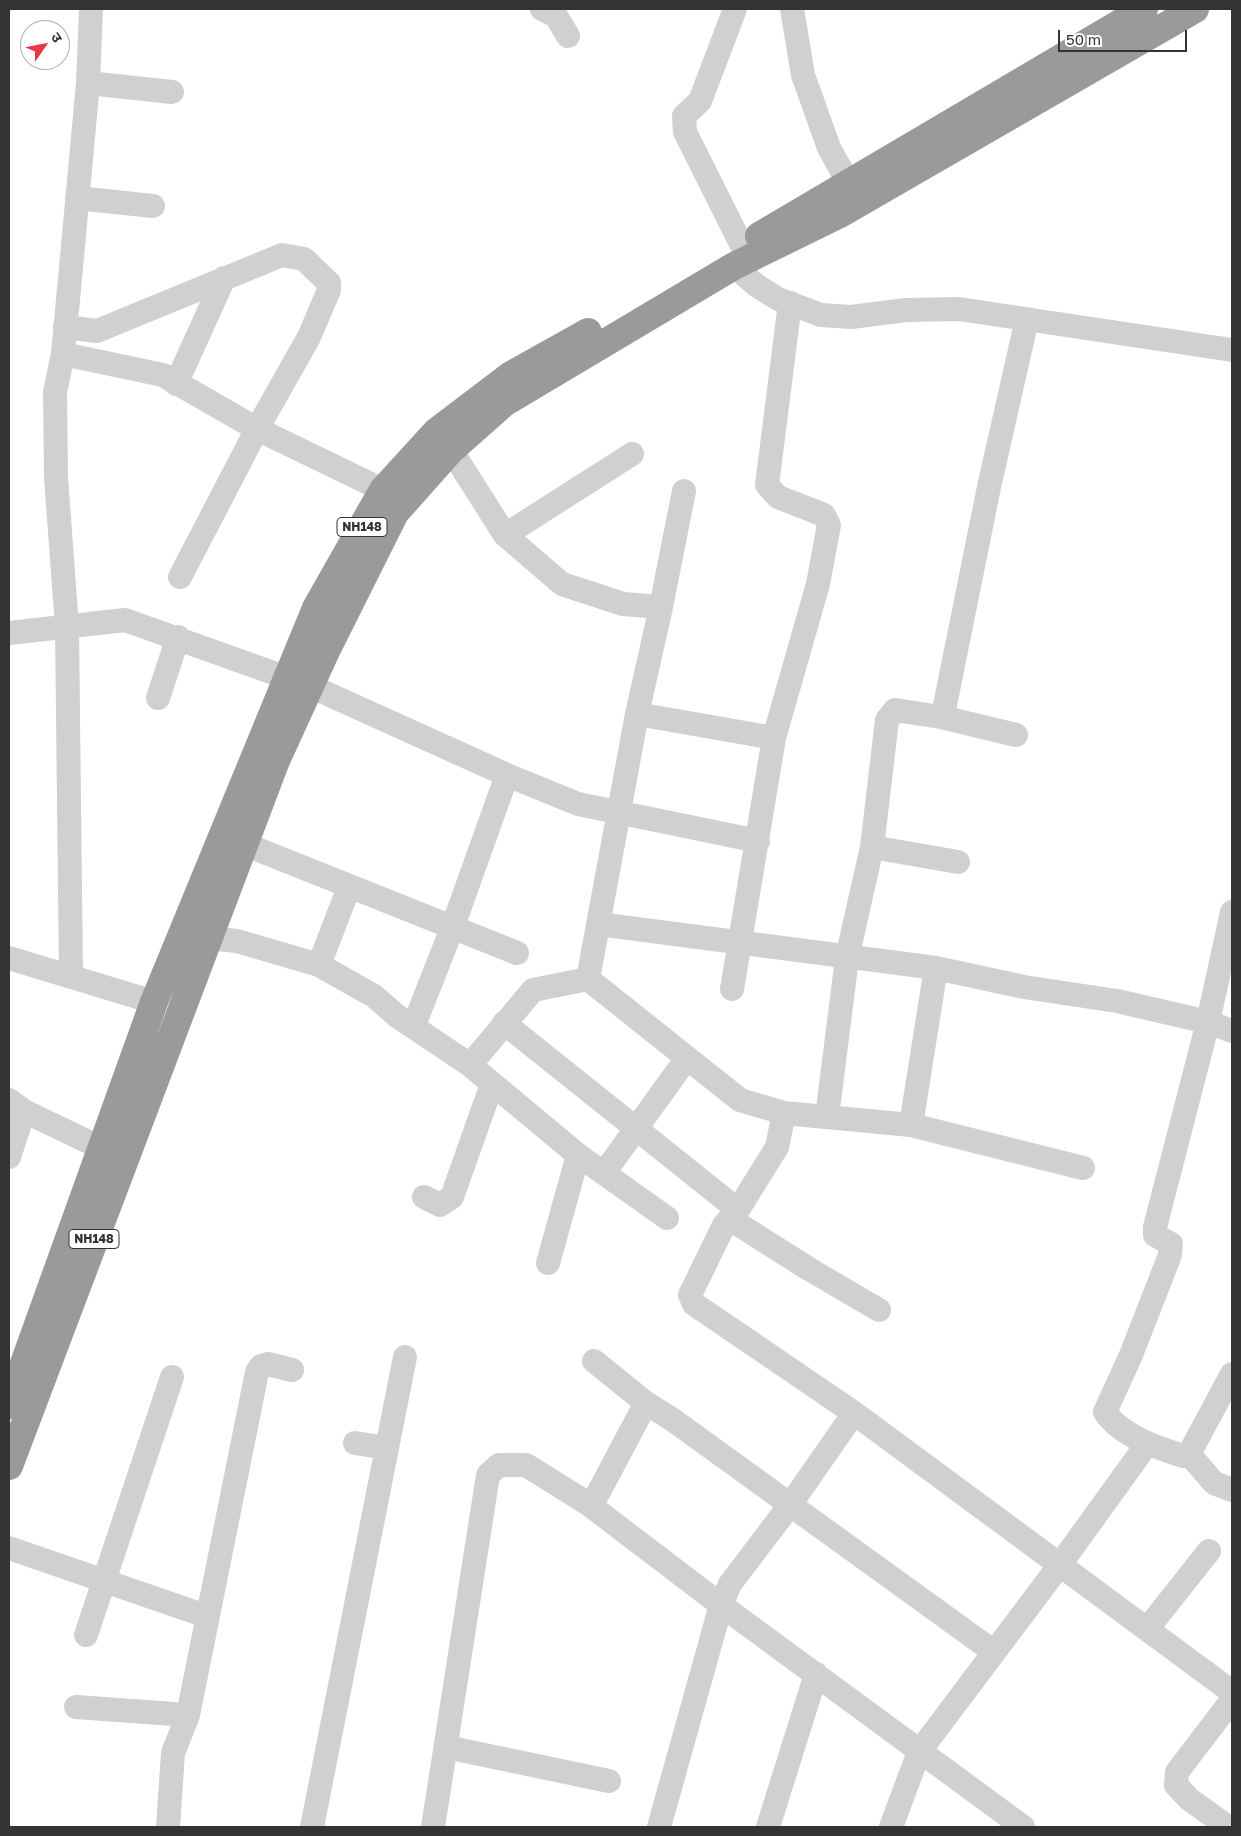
<!DOCTYPE html>
<meta charset="utf-8">
<style>
body{margin:0}
#map{position:relative;width:1241px;height:1836px;overflow:hidden;background:#fff;font-family:"Golos Text","Noto Sans Devanagari",sans-serif}
canvas{display:block}
.frame{position:absolute;inset:0;border:10px solid #333;pointer-events:none}
.north{position:absolute;left:20px;top:20px;width:50px;height:50px;box-sizing:border-box;background:#fff;border:1px solid #adadad;border-radius:50%;rotate:57deg;font-size:14px;font-weight:700;line-height:20px;text-align:center;color:#333}
.north::after{content:'';display:block;margin:auto;width:18px;height:22px;background:#e63946;clip-path:polygon(50% 0,100% 100%,50% 72%,0 100%)}
.scale{position:absolute;left:1058px;top:30px;width:129px;height:22px;box-sizing:border-box;border:2px solid #333;border-top:0;padding-left:6px;font-size:15px;line-height:18px;white-space:nowrap;color:#333;-webkit-text-stroke:4px #fff;paint-order:stroke}
</style>
<div id="map">
<canvas width="1241" height="1836"></canvas>
<div class="frame"></div>
<div class="north">उ</div>
<div class="scale">50 m</div>
</div>
<script>
const g = document.querySelector('canvas').getContext('2d');
g.lineJoin = 'round';
function strokePath(path, color, width, dash) { g.strokeStyle = color; g.lineWidth = width; g.lineCap = dash ? 'butt' : 'round'; g.setLineDash(dash || []); g.stroke(path); }
function drawText(font, color, halo, rows, align = 'center') {
  g.font = font + ' "Golos Text",sans-serif'; g.lineWidth = 5; g.setLineDash([]); g.textBaseline = 'middle'; g.strokeStyle = halo; g.fillStyle = color; for (const [text, x, y, turn = 0] of rows) {
    g.save(); g.translate(x, y); g.rotate((+turn || 0) * Math.PI / 180); g.textAlign = isNaN(turn) ? turn : align; if (halo) g.strokeText(text, 0, 0); g.fillText(text, 0, 0); g.restore();
  }
}
strokePath(new Path2D(`
 M542 9 556 16 568 36
 M735 9 700 101 684 116 685 132 742 246
 M792 9 803 75 829 148 848 182
 M88 83 172 92
 M77 198 153 206
 M734 266 756 285 778 299 821 315 851 317 906 310 959 309 1232 350
 M65 327 97 331 282 255 304 259 329 283V290L309 337 257 429 180 577
 M63 354 163 375 257 429 383 490
 M176 384 224 278
 M451 450 505 535 562 584 623 604 661 607
 M505 535 632 454
 M9 633 125 620 310 686 507 775 578 804 758 841
 M158 698 178 637
 M637 714 774 738
 M941 717 1016 735
 M244 844 517 953
 M872 847 958 862
 M1232 912 1208 1022 1155 1227V1235L1171 1244 1170 1255 1131 1355 1105 1412C1121 1436 1158 1448 1183 1456L1189 1454 1232 1374
 M598 924 936 968 1024 987 1117 1001 1208 1022 1232 1031
 M208 938 237 941 319 965 374 996 397 1016 470 1065 578 1155 667 1218
 M9 958 154 1002
 M319 965 349 887
 M71 976 67 627 56 477 55 392 63 354 88 83 91 9
 M588 979 740 1100 784 1113 911 1125 1083 1168
 M732 989 774 738 818 584 829 525 824 515 778 497 767 485 790 303
 M504 1023 738 1210
 M414 1025 453 926 507 775
 M470 1065 533 990 588 979 637 714 661 607 684 491
 M9 1100 24 1111 101 1148
 M827 1117 847 958 872 847 887 720 895 710 941 717 944 710 989 487 1027 319
 M911 1125 936 968
 M9 1157 24 1111
 M604 1173 687 1058
 M424 1197 440 1205 452 1197 492 1084
 M730 1219 809 1269 879 1310
 M548 1263 578 1155
 M646 1403 673 1420 994 1652
 M854 1413 1232 1692
 M355 1443 387 1448
 M1189 1454 1214 1483 1232 1490
 M587 1503 595 1499 646 1403 594 1361
 M9 1548 206 1616
 M1148 1628 1209 1551
 M86 1635 172 1377
 M76 1707 188 1715
 M446 1747 609 1781
 M168 1827 173 1753 188 1715 257 1372 261 1366 268 1364 292 1370
 M312 1827 405 1357
 M433 1827 488 1475 499 1465H526L587 1503 721 1605 1023 1827
 M659 1827 721 1605 730 1584 790 1505 854 1413 694 1304 690 1295 724 1225 738 1210 777 1147 784 1113
 M768 1827 816 1674
 M891 1827 919 1752 1059 1566 1147 1444
 M1228 1827 1189 1799 1176 1785 1177 1772 1232 1700`), '#d0d0d0', 24);
strokePath(new Path2D(`
 M759 236 1144 9
 M9 1405 154 1002 316 608 383 490 436 432 511 375 588 332
 M9 1466 275 763 326 651 395 513 451 450 504 403 734 266 838 215 1195 9`), '#9a9a9a', 28);
for (const [x, y, w] of [
 [362,527,50],
 [94,1239,50]
]) { const box = new Path2D(); box.roundRect(x - w / 2, y - 9.5, w, 19, 4); g.fillStyle = '#fff'; g.fill(box); strokePath(box, '#333', 1); }
drawText('bold 12px', '#333', null, [
 ["NH148",362,527],
 ["NH148",94,1239]
]);
</script>
